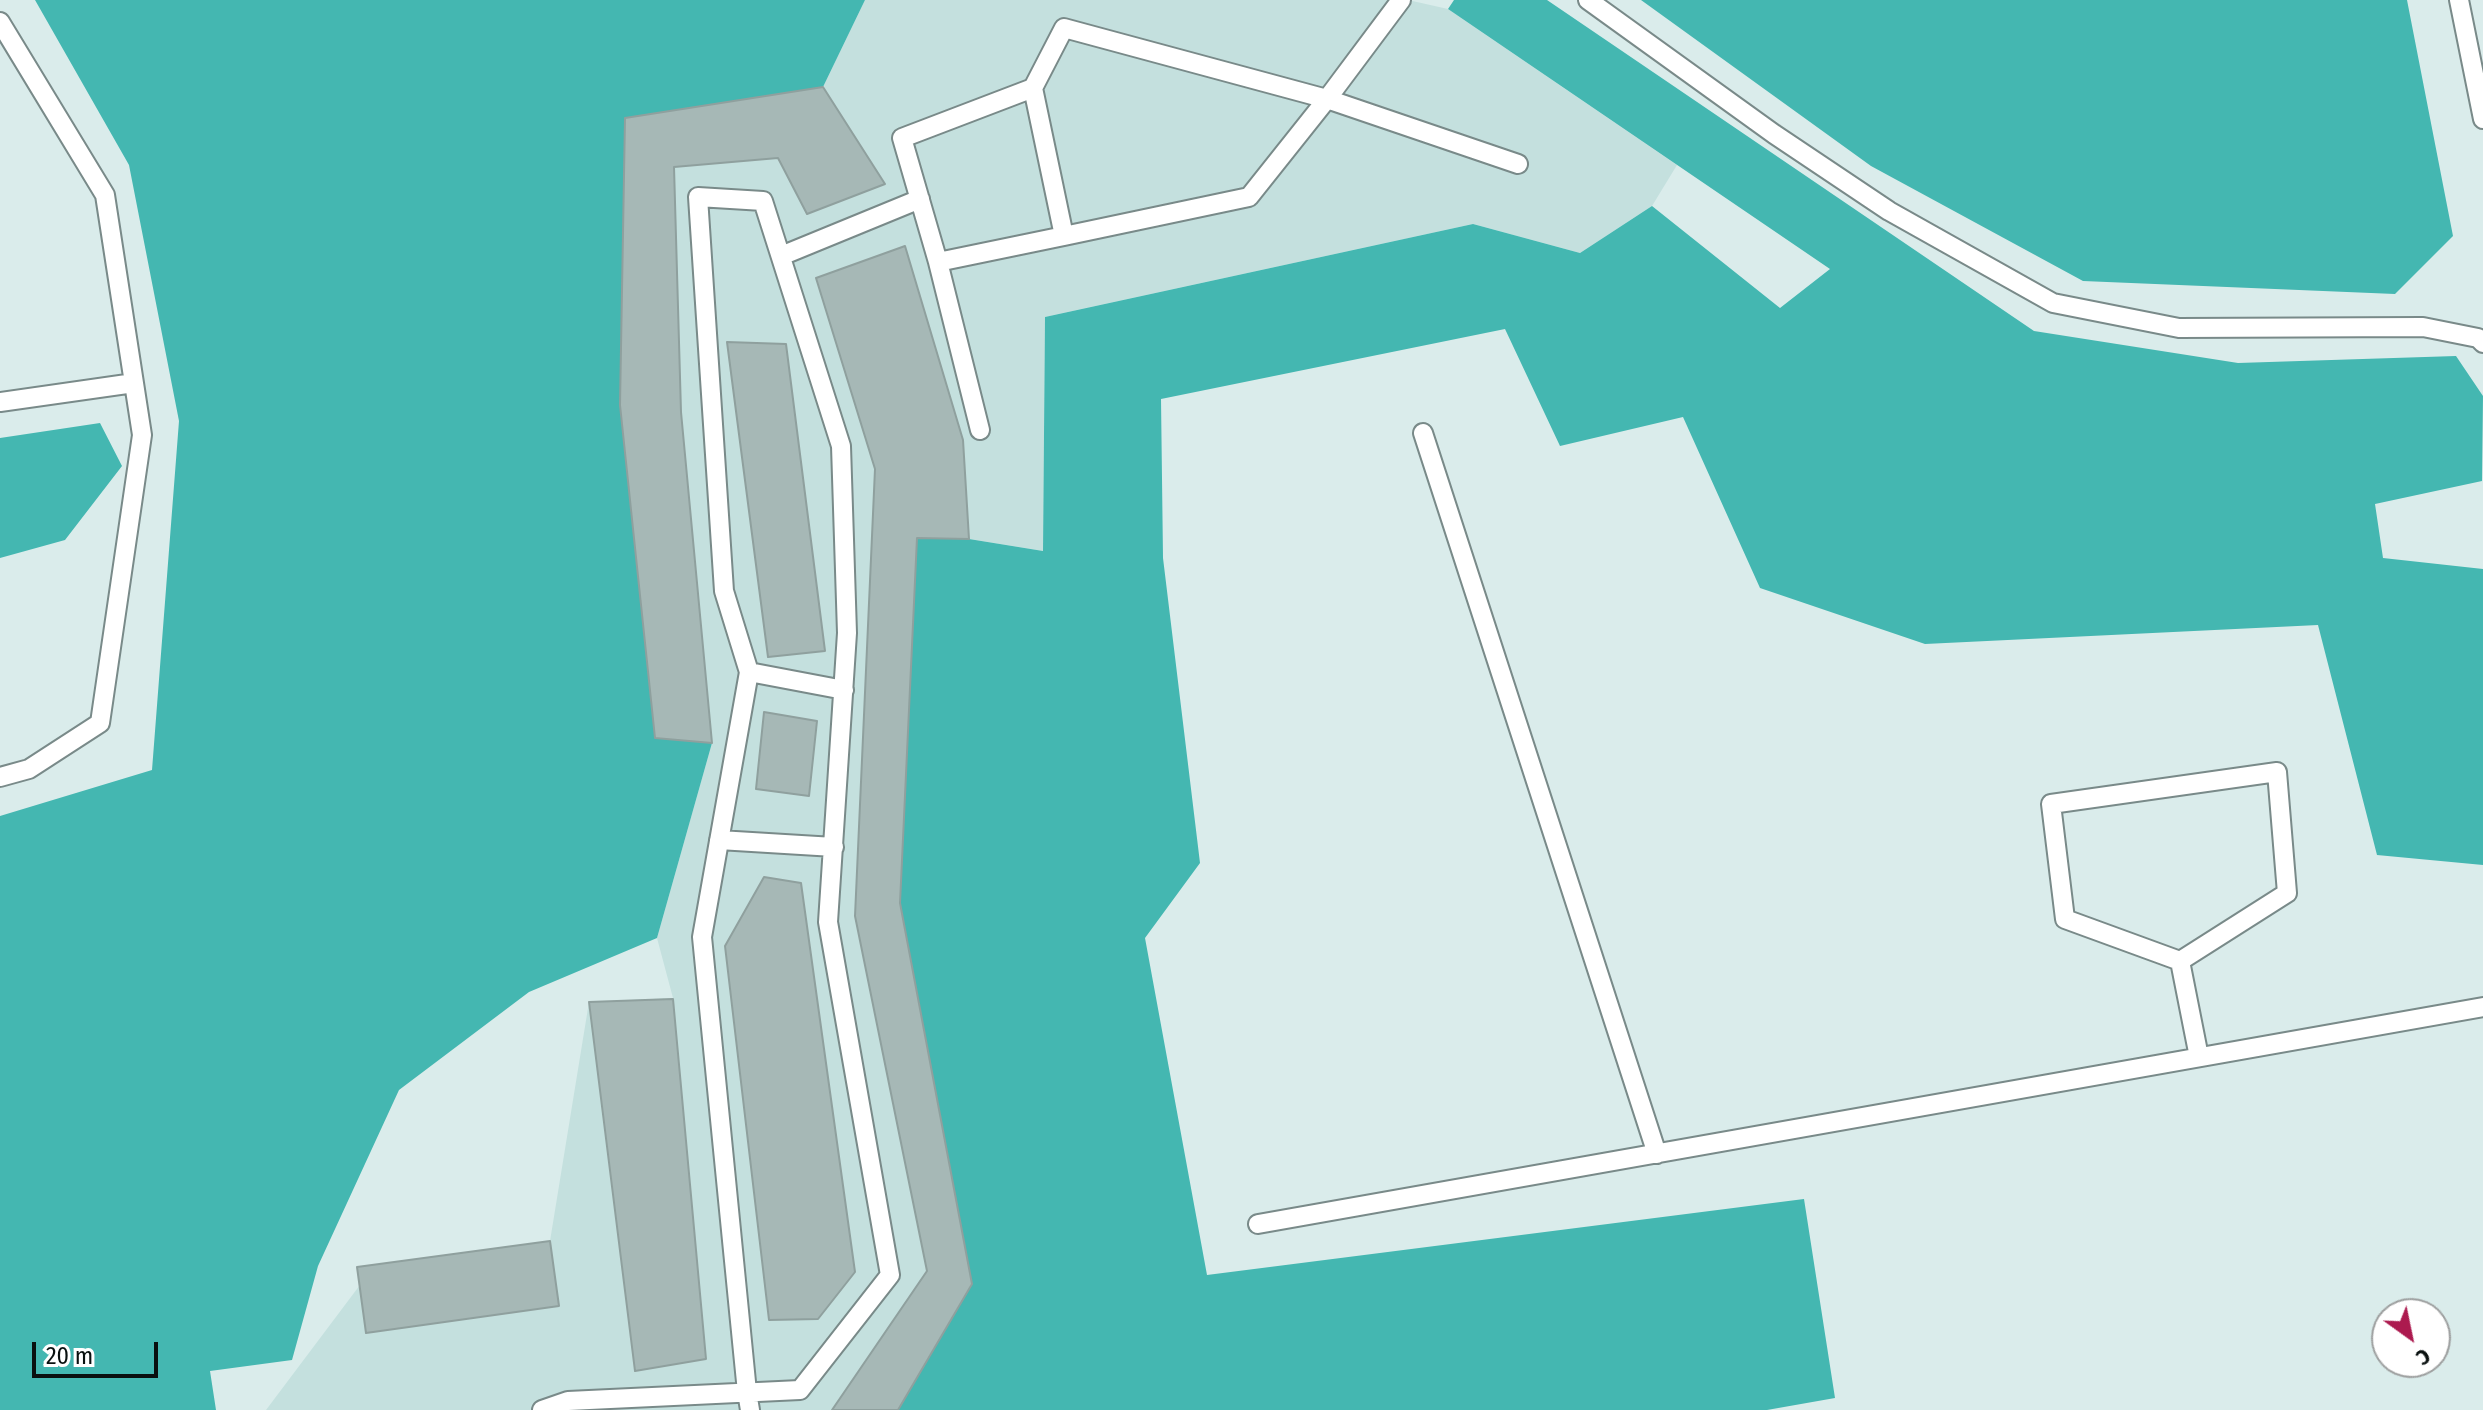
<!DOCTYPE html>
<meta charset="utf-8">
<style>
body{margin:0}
#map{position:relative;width:2483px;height:1410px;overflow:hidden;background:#daeceb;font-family:"Fira Sans Condensed",sans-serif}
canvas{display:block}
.north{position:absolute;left:2371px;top:1298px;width:80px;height:80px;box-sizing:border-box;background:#fff;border:2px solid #9d9f9f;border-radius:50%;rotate:147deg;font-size:22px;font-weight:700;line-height:32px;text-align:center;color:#09100f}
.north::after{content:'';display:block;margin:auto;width:28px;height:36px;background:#ac1a4f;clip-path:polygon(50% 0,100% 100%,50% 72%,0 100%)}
.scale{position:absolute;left:32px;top:1342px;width:126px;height:36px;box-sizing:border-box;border:4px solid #09100f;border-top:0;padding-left:10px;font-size:24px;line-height:28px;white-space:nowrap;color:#09100f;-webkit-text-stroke:6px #fff;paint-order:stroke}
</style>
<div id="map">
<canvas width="2483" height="1410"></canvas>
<div class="north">С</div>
<div class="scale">20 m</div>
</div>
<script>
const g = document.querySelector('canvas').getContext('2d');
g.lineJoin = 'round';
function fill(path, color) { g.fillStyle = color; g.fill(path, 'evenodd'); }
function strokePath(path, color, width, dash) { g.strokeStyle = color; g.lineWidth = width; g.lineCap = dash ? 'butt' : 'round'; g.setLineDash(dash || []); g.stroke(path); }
fill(new Path2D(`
 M865 0H1408L1448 9 1677 165 1652 206 1580 253 1473 224 1045 317 1043 551 969 539 900 903 972 1284 898 1410H266L375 1265 550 1241 589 1002 673 998 657 938 712 743 655 738 625 118 823 87Z`), '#c4e0de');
fill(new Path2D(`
 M35 0H865L823 87 625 118 655 738 712 743 657 938 529 992 399 1090 318 1266 292 1360 210 1371 216 1410H0V816L152 770 179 421 129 165Z
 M1454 0H1547L2034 331 2238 363 2456 356 2483 396 2482 481 2375 504 2383 558 2483 569V865L2377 855 2318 625 1925 644 1760 588 1683 417 1560 446 1505 329 1161 399 1163 558 1200 863 1145 938 1207 1275 1804 1199 1835 1398 1767 1410H898L972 1284 900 903 917 538 969 539 1043 551 1045 317 1473 224 1580 253 1652 206 1780 308 1830 269 1448 9Z
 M1641 0H2407L2453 236 2395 294 2083 281 1871 166Z
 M100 423 122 466 65 540 0 558V438Z`), '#44b7b1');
const building = new Path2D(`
 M823 87 885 184 807 214 778 158 674 167 681 412 712 743 655 738 620 405 625 118Z
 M905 246 963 440 969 539 917 538 900 903 972 1284 898 1410H832L927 1271 855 916 875 469 816 278Z
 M727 342 786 344 825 651 768 657Z
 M764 712 817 721 809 796 756 789Z
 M764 877 801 883 855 1272 818 1319 769 1320 725 946Z
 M673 999 706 1359 635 1371 589 1002Z
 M550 1241 559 1306 366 1333 357 1267Z`);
fill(building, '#a6b8b6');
strokePath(building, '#8fa09e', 2);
const service = new Path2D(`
 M1588 0 1774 134 1889 211 2053 303 2179 328 2423 327 2478 338 2483 343
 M2459 0 2483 119
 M0 22 105 195 142 435 100 723 29 769 0 777
 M1033 88 902 138 938 262 1064 236 1033 88 1064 28 1327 99 1401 0
 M1064 236 1249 197 1327 99 1518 164
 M781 256 920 199
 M938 262 980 430
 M0 402 134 383
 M1423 433 1657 1154
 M749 672 844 690
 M719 840 834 847
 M2180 961 2065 919 2051 804 2277 772 2287 893 2180 961 2199 1057
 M1258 1224 2483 1007
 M542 1410 568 1401 800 1390 890 1275 828 922 847 633 841 446 763 201 698 197 724 591 749 672 702 937 747 1392 750 1410`);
strokePath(service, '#798a89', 22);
strokePath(service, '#fff', 18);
</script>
